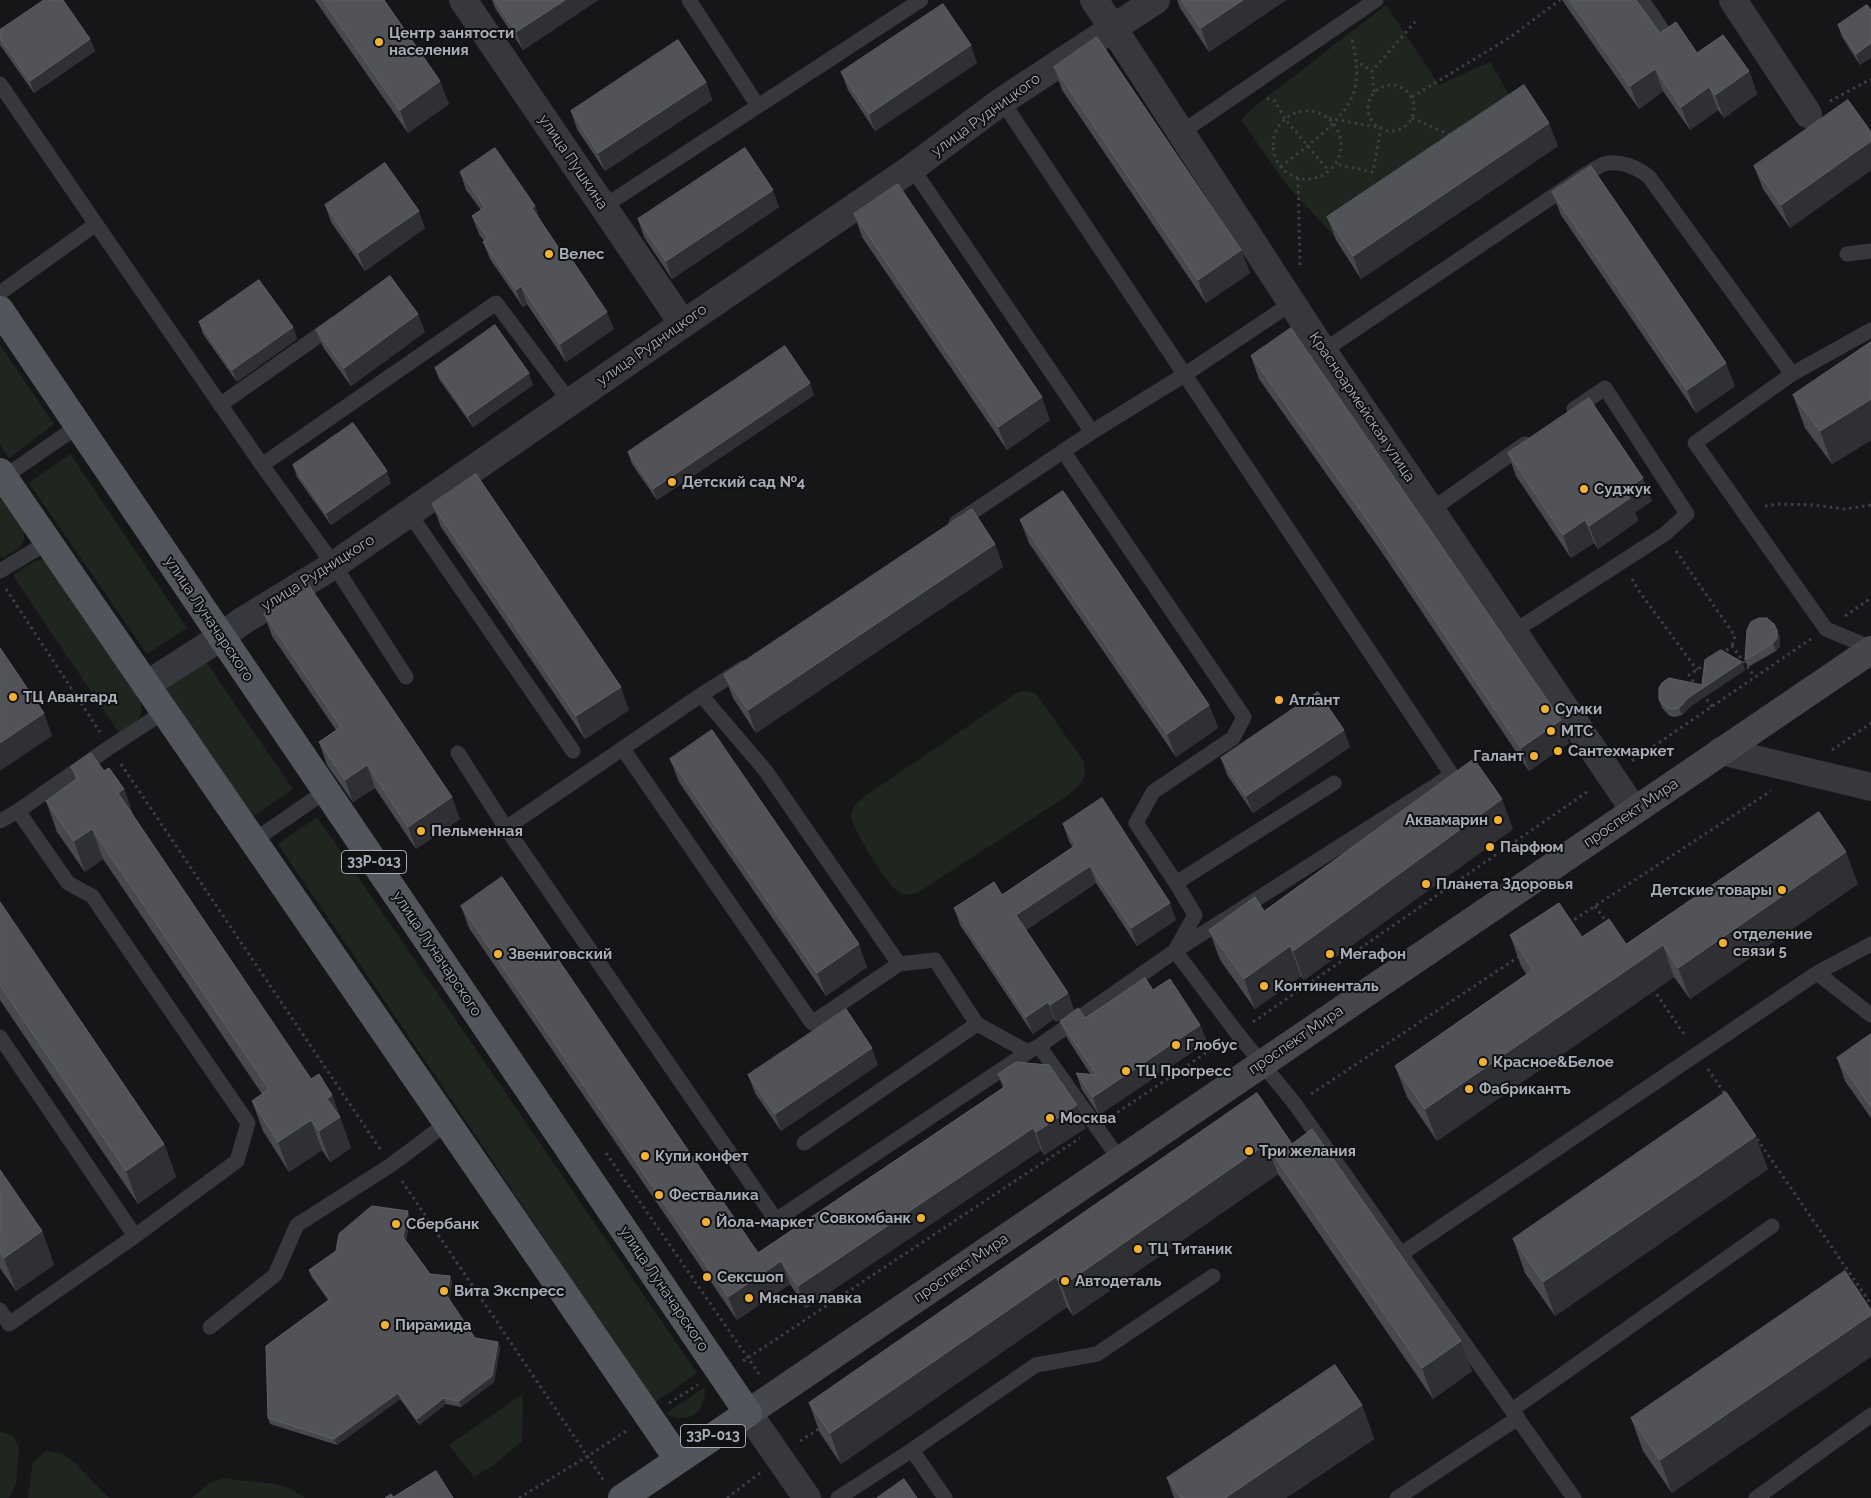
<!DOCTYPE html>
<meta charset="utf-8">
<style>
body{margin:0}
canvas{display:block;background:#161618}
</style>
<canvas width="1871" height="1498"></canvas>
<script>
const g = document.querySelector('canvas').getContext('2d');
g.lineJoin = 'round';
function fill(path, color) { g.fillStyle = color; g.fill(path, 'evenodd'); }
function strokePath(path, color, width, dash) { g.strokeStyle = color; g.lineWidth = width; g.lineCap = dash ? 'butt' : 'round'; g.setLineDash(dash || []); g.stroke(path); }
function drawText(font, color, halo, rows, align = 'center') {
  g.font = font + ' Raleway,sans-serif'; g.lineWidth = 4; g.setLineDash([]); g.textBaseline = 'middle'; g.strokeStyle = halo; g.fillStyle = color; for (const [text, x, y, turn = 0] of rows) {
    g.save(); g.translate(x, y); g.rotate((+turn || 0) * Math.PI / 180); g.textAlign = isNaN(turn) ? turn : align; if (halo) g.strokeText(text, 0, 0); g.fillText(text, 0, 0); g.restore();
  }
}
fill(new Path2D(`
 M1386 5 1439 85 1490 62 1517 108 1352 215 1334 236 1286 184 1241 120 1254 107Z
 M0 345 54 424 9 458 0 445Z
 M70 454 187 628 147 654 29 483Z
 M0 497 23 530C28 546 14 551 2 558L0 555Z
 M43 559 139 697C147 718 134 723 119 733L13 575 33 562Z
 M197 649 293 789 252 817 159 678Z
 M1025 691 1035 693 1042 702 1084 762 1085 775 1079 785 1067 796 917 893 904 895C900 893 895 890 892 886 883 876 850 826 851 815 852 805 861 800 868 794L1008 699 1015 693Z
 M317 817 697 1373 654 1403 460 1112 278 844Z
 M705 1387C705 1415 690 1424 665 1414Z
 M523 1394 522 1441 492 1466 474 1477 449 1445Z
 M0 1431 14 1437 19 1448 16 1484 9 1498H0Z
 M46 1451 63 1454 76 1464 109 1498H28L33 1462Z
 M225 1478C246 1483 268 1480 288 1488 294 1490 300 1495 305 1498H192L209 1483Z`), '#1e261f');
strokePath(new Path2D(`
 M1355 60 1372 71
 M1368 108a23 23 0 1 1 46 0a23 23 0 1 1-46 0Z
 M1374 92 1372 71 1415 22
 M1412 97 1509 38 1560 0
 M1267 98 1275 101 1285 119 1329 171
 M1830 101 1871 79
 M1273 145a34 34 0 1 1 68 0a34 34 0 1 1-68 0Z
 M1329 118 1381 128 1373 172 1335 164
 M1412 118 1450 135 1465 125
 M1281 167C1306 146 1353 116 1356 82 1358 68 1355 53 1352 39
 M1298 178 1300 267
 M1765 506 1779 504 1814 505 1845 509 1871 505
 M1676 551 1735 636 1732 646
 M1632 579 1639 591 1697 670
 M6 589 100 732
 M1845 616 1871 598
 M1721 654 1732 646 1755 677
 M1697 687 1689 675 1707 663
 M1703 694 1712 707
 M1832 750 1871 723
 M1632 761 1811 639
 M121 764 380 1149
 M1595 906 1608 924
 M1569 923 1771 791
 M1653 989 1686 1037
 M1253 1022 1590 790
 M1708 1069 1727 1097
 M1311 1094 1520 956
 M1112 1116 1221 1043
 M1757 1139 1871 1304
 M606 1153 759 1374
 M402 1181 604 1481
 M743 1361 1080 1138
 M669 1403 698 1385
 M800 1441 820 1428
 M519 1498 588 1456 626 1431
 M727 1498 760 1473`), '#3d3f44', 3, [2.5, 4]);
strokePath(new Path2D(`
 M689 0 758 106
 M1642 0 1667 37
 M0 84 96 224 0 293
 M1002 101 1452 775 1175 951 1039 1046 1120 1160
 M1182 132 1376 0
 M912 168 1092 432 1184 375 1292 303
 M603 207 921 0
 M96 224 262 465 334 565 406 677
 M1847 254 1871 251
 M1871 330 1792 374 1695 443 1826 629 1871 648
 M1323 351 1586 174C1592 171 1598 166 1604 164 1620 160 1638 167 1650 178L1792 374
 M220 405 335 324
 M1063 451 1244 717 1233 738 1153 792 1136 823 1176 883
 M262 465 496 303 570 402
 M4 477 78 426
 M1431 510 1525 444
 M409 513 573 751
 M956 523 1092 432
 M0 571 48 542
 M1513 632 1665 534 1687 514 1605 388 1574 409
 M701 695 743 668
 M623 749 812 1023 899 964 935 960 977 1024
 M458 753 506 828 776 1220 1028 1052
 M1334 783 1176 883 1195 915 1175 951 1237 1033 1295 1104 1401 1254 1817 973 1871 944
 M0 821 18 811 110 747 164 712
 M506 828 701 695 765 770 899 964
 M253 841 326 791
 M1817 973 1871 1015
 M0 1037 135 1236 237 1161 248 1123 92 896 68 883 18 811
 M804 1143 977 1024 1028 1052 1035 1048
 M1401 1254 1574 1498
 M0 1310 9 1324 135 1236
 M210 1327 275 1275 297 1225 391 1165 447 1123
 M1512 1410 1772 1226
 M912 1450 1036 1365 1097 1354 1213 1276
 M838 1498 912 1450 945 1498
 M1397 1498 1518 1418
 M1756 1498 1871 1415`), '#37383d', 15);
strokePath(new Path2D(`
 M463 0 683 324
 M1094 0 1113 28
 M1733 0 1808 114
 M1721 751 1871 787`), '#37383d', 28);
strokePath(new Path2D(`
 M1113 28 1323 351 1634 810
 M146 685 221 637 241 622 334 565 683 324 912 168 1002 101 1156 0
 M748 1413 807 1498`), '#37383d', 28);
strokePath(new Path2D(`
 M748 1413 1871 650`), '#45474d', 28);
strokePath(new Path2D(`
 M0 310 748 1413 622 1498
 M0 472 678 1459`), '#53555c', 28);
fill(new Path2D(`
 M315 0H384L449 104 408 133Z
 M492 0H598L523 50 495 8Z
 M1177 0H1286L1209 52 1180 8Z
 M1562 0H1636L1660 33 1697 53 1749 71 1757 94 1724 118 1718 110 1690 130 1663 91 1639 109Z
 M1867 5 1860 65 1842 37 1838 25Z
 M0 30 90 39 95 51 34 93 0 45Z
 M977 63 875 131 848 90 841 72Z
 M1054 67 1241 250 1250 273 1206 303 1062 90Z
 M706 82 712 100 605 171 577 129 571 111Z
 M1871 131V170L1790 228 1763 189 1754 166 1871 132Z
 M1558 146 1361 279 1336 240 1327 217Z
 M460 172 535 206 540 220 614 329 566 362 527 304 523 307 490 259 483 242 484 241 479 234 472 216 481 210 466 190Z
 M1552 192 1735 386 1696 413 1561 215Z
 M325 205 425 228 365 271 331 222Z
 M779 207 672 279 644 237 638 219Z
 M854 214 1050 420 1007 450 862 237Z
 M199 322 293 327 297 339 237 382 203 334Z
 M316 330 425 332 351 386 323 347Z
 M1871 342V440L1832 464 1805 428 1793 395Z
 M1251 356 1561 720 1569 743 1529 771 1381 551 1259 379Z
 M435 368 533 385 473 427 439 379Z
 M814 395 657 500 632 464 628 452Z
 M1508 453 1652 501 1635 512 1638 521 1598 549 1594 543 1571 558 1516 476Z
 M293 465 391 483 331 525 297 477Z
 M432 504 629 710 585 739 441 527Z
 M1020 520 1209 705 1218 728 1176 757 1029 543Z
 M995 544 1003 567 756 733 733 698 724 675Z
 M264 614 460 819 416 849 375 788 353 802 327 765 319 742 336 730 272 636Z
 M1780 637V646L1776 651 1748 667 1745 660Z
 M1742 662 1745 670 1691 706 1682 715 1675 717 1670 716 1662 708 1659 700 1702 685Z
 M1350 747 1253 813 1227 775 1221 758Z
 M670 759 867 967 826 996 679 782Z
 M71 767 104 771 124 789 134 818 311 1079 332 1095 351 1148 330 1162 322 1150 289 1172 263 1131 252 1101 262 1094 103 859 85 872 57 832 46 801 76 780Z
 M1063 824 1176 920 1137 946 1096 883 1026 930 1068 993 1074 1010 1056 1022 1054 1019 1033 1034 960 925 954 908 1002 895 1073 848 1069 841Z
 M1513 829 1304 980 1301 976 1255 1009 1220 960 1209 930 1264 911Z
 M1858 884 1690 999 1674 977 1437 1141 1407 1097 1395 1066 1527 975 1521 966 1510 935 1582 937 1626 944Z
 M0 902 164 1144 176 1177 138 1204 0 1000Z
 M461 906 758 1253 1003 1088 998 1074 1086 1128 1044 1155 1041 1150 806 1308 790 1284 737 1320 469 928Z
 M1153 990 1200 1025 1207 1042 1099 1115 1082 1090 1076 1073 1091 1075 1067 1038 1060 1021 1085 1018Z
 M1871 1034V1118L1845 1081 1837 1058Z
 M878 1065 781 1131 755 1093 748 1075Z
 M1257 1093 1292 1144 1472 1371 1433 1399 1278 1174 1073 1316 1067 1307 841 1464 820 1433 809 1403Z
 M1768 1169 1555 1316 1525 1273 1513 1239Z
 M0 1170 42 1231 54 1265 16 1291 0 1268Z
 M410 1217 406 1241 430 1274 450 1276 452 1282 449 1300 475 1338 498 1342 500 1348 494 1382 461 1407 446 1404 419 1425 400 1399 337 1445 270 1424 268 1418 328 1300 311 1276 309 1270Z
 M1871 1310 1672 1493 1643 1451 1631 1418Z
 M1362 1405 1374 1439 1286 1498H1174L1167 1478Z`), '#47494d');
fill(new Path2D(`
 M565 0H598L523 50 516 32Z
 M1243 0H1286L1209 52 1201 28Z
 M90 39 95 51 34 93 30 81Z
 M1871 43V58L1860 65 1856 54Z
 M971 45 977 63 875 131 869 114Z
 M1655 69 1663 91 1639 109 1630 86Z
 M1749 71 1757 94 1724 118 1715 95Z
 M440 81 449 104 408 133 400 110Z
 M706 82 712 100 605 171 598 153Z
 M1709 87 1718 110 1690 130 1681 107Z
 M1549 123 1558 146 1361 279 1353 256Z
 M1871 141V170L1790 228 1781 205Z
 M773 190 779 207 672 279 666 261Z
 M535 206 541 224 532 208Z
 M419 211 425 228 365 271 358 253Z
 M1241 250 1250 273 1206 303 1198 280Z
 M521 286 527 304 523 307 516 290Z
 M607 312 614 329 566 362 560 344Z
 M418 314 425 332 351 386 344 368Z
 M293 327 297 339 237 382 232 370Z
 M1726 363 1735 386 1696 413 1687 390Z
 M529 373 533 385 473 427 468 416Z
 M810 383 814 395 657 500 653 489Z
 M1042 397 1050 420 1007 450 998 427Z
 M1871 399V440L1832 464 1820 431Z
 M387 471 391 483 331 525 326 513Z
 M1643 478 1652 501 1635 512 1638 521 1598 549 1589 526 1624 491Z
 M1585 520 1594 543 1571 558 1563 535Z
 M995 544 1003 567 756 733 748 710Z
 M1777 630 1780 637V646L1776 651 1773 643Z
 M1742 662 1745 670 1691 706 1682 715 1679 708 1688 698Z
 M621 687 629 710 585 739 576 716Z
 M1209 705 1218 728 1176 757 1167 734Z
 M44 713 52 736 0 771V743Z
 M1561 720 1569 743 1529 771 1521 748Z
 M1344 730 1350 747 1253 813 1246 796Z
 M367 765 375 788 353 802 345 780Z
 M124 789 135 819 118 793Z
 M452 797 460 819 416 849 408 827Z
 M1502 799 1513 829 1304 980 1293 951Z
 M92 829 103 859 85 872 74 841Z
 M1846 852 1858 884 1690 999 1678 968Z
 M1090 866 1096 883 1022 933 1016 915Z
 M1170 903 1176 920 1137 946 1131 928Z
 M859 944 867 967 826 996 817 973Z
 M1663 945 1674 977 1437 1141 1425 1109Z
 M1290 946 1301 976 1255 1009 1244 979Z
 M1068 993 1074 1010 1056 1022 1050 1005Z
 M1048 1002 1054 1019 1033 1034 1026 1017Z
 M1200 1025 1207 1042 1099 1115 1093 1097Z
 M872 1048 878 1065 781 1131 775 1114Z
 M332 1095 351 1148 330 1162 319 1131 327 1099Z
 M1077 1105 1086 1128 1044 1155 1036 1132Z
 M311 1120 322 1150 289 1172 278 1142Z
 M1033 1128 1041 1150 806 1308 798 1286Z
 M1756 1136 1768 1169 1555 1316 1543 1282Z
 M164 1144 176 1177 138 1204 126 1171Z
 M1266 1144 1278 1174 1073 1316 1062 1286Z
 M408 1211 410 1217 405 1243 403 1237Z
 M42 1231 54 1265 16 1291 4 1258Z
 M781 1261 790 1284 737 1320 728 1297Z
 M450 1276 452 1282 449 1302 447 1296Z
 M1056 1277 1067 1307 841 1464 830 1433Z
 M1871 1315V1357L1672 1493 1660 1460Z
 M1461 1341 1472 1371 1433 1399 1422 1368Z
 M498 1342 500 1348 494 1382 461 1407 459 1401Z
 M398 1393 400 1399 337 1445 334 1439Z
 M444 1398 446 1404 419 1425 417 1419Z
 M1362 1405 1374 1439 1286 1498H1225Z`), '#2f3033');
const building = new Path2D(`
 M44 0H63L90 39 30 81 0 38V30Z
 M323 0H384L440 81 400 110Z
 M495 0H565L516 32Z
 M1182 0H1243L1201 28Z
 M1570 0H1636L1660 33 1676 22 1697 53 1723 35 1749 71 1715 95 1709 87 1681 107 1655 69 1630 86Z
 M943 4 971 45 869 114 841 72Z
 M1867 5 1871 10V43L1856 54 1838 25Z
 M1097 37 1241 250 1198 280 1054 67Z
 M678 40 706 82 598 153 571 111Z
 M1524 85 1549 123 1353 256 1327 217Z
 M1848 100 1871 132V141L1781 205 1754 166Z
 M495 148 535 206 532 208 564 256 568 254 607 312 560 344 521 286 516 290 483 242 488 238 472 216 485 207 460 172Z
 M745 148 773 190 666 261 638 219Z
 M385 163 419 211 358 253 325 205Z
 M1591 166 1726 363 1687 390 1552 192Z
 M898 184 1042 397 998 427 854 214Z
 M390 276 418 314 344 368 316 330Z
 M259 280 293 327 232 370 199 322Z
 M495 325 529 373 468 416 435 368Z
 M1291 328 1561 720 1521 748 1373 528 1251 356Z
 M1871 342V399L1820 431 1793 395Z
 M785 346 810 383 653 489 628 452Z
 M1589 398 1643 478 1624 491 1630 498 1589 526 1585 520 1563 535 1508 453Z
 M353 423 387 471 326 513 293 465Z
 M476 474 621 687 576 716 432 504Z
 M1063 491 1209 705 1167 734 1020 520Z
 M972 509 995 544 748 710 724 675Z
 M308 584 452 797 408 827 367 765 345 780 319 742 341 727 264 614Z
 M1759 618H1767L1774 624 1777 630V638L1773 643 1745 660 1747 630 1751 622Z
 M0 648 44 713 0 743Z
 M1721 650 1742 662 1688 698 1679 708 1672 709 1667 708 1659 700V688L1662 683 1669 678 1702 685 1705 660Z
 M1318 692 1344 730 1246 796 1221 758Z
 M712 730 859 944 817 973 670 759Z
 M91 753 104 771 109 768 124 789 118 793 311 1079 319 1074 332 1095 327 1099 340 1117 319 1131 311 1120 278 1142 252 1101 269 1089 92 829 74 841 46 801 78 778 71 767Z
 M1474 759 1502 799 1293 951 1290 946 1244 979 1209 930 1255 897 1264 911Z
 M1102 798 1170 903 1131 928 1090 866 1016 915 1068 993 1050 1005 1048 1002 1026 1017 954 908 994 882 1002 895 1076 845 1063 824Z
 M1819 812 1846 852 1678 968 1663 945 1425 1109 1395 1066 1533 970 1510 935 1559 903 1582 937 1609 919 1626 944Z
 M502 877 758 1253 1006 1086 998 1074 1016 1062 1049 1065 1077 1105 1036 1132 1033 1128 798 1286 781 1261 728 1297 461 906Z
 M0 902 164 1144 126 1171 0 985Z
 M1145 978 1153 990 1170 979 1200 1025 1093 1097 1076 1073 1097 1075 1060 1021 1078 1008 1085 1018Z
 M846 1009 872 1048 775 1114 748 1075Z
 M1871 1034V1107L1837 1058Z
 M1726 1092 1756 1136 1543 1282 1513 1239Z
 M1257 1093 1292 1144 1312 1129 1461 1341 1422 1368 1266 1144 1062 1286 1056 1277 830 1433 809 1403Z
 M0 1170 42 1231 4 1258 0 1252Z
 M372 1206 408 1211 403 1237 430 1274 450 1276 447 1296 475 1338 498 1342 492 1376 459 1401 444 1398 417 1419 398 1393 334 1439 268 1418 266 1346 330 1299 309 1270 336 1251 339 1234Z
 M1845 1271 1871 1310V1315L1660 1460 1631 1418Z
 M1335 1365 1362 1405 1225 1498H1181L1167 1478Z
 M436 1471 453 1498H385L391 1494 393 1497Z
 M904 1479 917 1498H877Z`);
fill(building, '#525359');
strokePath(building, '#5f6168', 1);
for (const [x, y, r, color] of [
 [379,42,5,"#f2b134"],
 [549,254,5,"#f2b134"],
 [672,482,5,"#f2b134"],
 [1584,489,5,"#f2b134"],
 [13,697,5,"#f2b134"],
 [1279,700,5,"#f2b134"],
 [1545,709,5,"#f2b134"],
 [1551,731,5,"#f2b134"],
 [1558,751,5,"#f2b134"],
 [1534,756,5,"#f2b134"],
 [1498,820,5,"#f2b134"],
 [421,831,5,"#f2b134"],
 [1490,847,5,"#f2b134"],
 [1426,884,5,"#f2b134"],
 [1782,890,5,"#f2b134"],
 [1723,943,5,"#f2b134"],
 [498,954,5,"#f2b134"],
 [1330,954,5,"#f2b134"],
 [1264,986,5,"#f2b134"],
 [1176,1045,5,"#f2b134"],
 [1483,1062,5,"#f2b134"],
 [1126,1071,5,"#f2b134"],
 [1469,1089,5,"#f2b134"],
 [1050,1118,5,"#f2b134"],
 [1249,1151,5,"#f2b134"],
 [645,1156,5,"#f2b134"],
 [659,1195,5,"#f2b134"],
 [921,1218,5,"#f2b134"],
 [706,1222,5,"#f2b134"],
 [396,1224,5,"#f2b134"],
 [1138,1249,5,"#f2b134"],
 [707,1277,5,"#f2b134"],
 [1065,1281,5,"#f2b134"],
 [444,1291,5,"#f2b134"],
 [749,1298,5,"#f2b134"],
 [385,1325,5,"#f2b134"]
]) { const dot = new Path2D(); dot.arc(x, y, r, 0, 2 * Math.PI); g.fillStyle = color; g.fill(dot); strokePath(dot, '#111113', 2); }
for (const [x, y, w] of [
 [374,862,65],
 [713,1436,65]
]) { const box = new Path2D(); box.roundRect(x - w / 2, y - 11.5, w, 23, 4); g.fillStyle = '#111113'; g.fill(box); strokePath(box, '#a8adb8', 1); }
drawText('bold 14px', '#a8adb8', null, [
 ["33Р-013",374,862],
 ["33Р-013",713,1436]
]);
drawText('bold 15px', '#a8adb8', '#111113', [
 ["Центр занятости",389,33],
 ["населения",389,50],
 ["Велес",559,254],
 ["Детский сад №4",682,482],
 ["Суджук",1594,489],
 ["ТЦ Авангард",23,697],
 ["Атлант",1289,700],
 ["Сумки",1555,709],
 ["МТС",1561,731],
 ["Сантехмаркет",1568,751],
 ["Галант",1524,756,"right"],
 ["Аквамарин",1488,820,"right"],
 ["Пельменная",431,831],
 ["Парфюм",1500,847],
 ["Планета Здоровья",1436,884],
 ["Детские товары",1772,890,"right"],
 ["отделение",1733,934],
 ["связи 5",1733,951],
 ["Звениговский",508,954],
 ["Мегафон",1340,954],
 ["Континенталь",1274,986],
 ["Глобус",1186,1045],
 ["Красное&Белое",1493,1062],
 ["ТЦ Прогресс",1136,1071],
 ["Фабрикантъ",1479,1089],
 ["Москва",1060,1118],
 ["Три желания",1259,1151],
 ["Купи конфет",655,1156],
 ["Фествалика",669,1195],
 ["Совкомбанк",911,1218,"right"],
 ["Йола-маркет",716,1222],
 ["Сбербанк",406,1224],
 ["ТЦ Титаник",1148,1249],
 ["Сексшоп",717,1277],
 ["Автодеталь",1075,1281],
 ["Вита Экспресс",454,1291],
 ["Мясная лавка",759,1298],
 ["Пирамида",395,1325]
], 'left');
drawText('15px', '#a8adb8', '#111113', [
 ["улица Рудницкого",986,115,-36],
 ["улица Пушкина",573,162,56],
 ["улица Рудницкого",652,345,-35],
 ["Красноармейская улица",1362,407,56],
 ["улица Рудницкого",318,573,-32],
 ["улица Луначарского",209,619,56],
 ["проспект Мира",1631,813,-34],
 ["улица Луначарского",437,954,56],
 ["проспект Мира",1296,1040,-34],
 ["проспект Мира",961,1268,-34],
 ["улица Луначарского",664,1289,56]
]);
</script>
